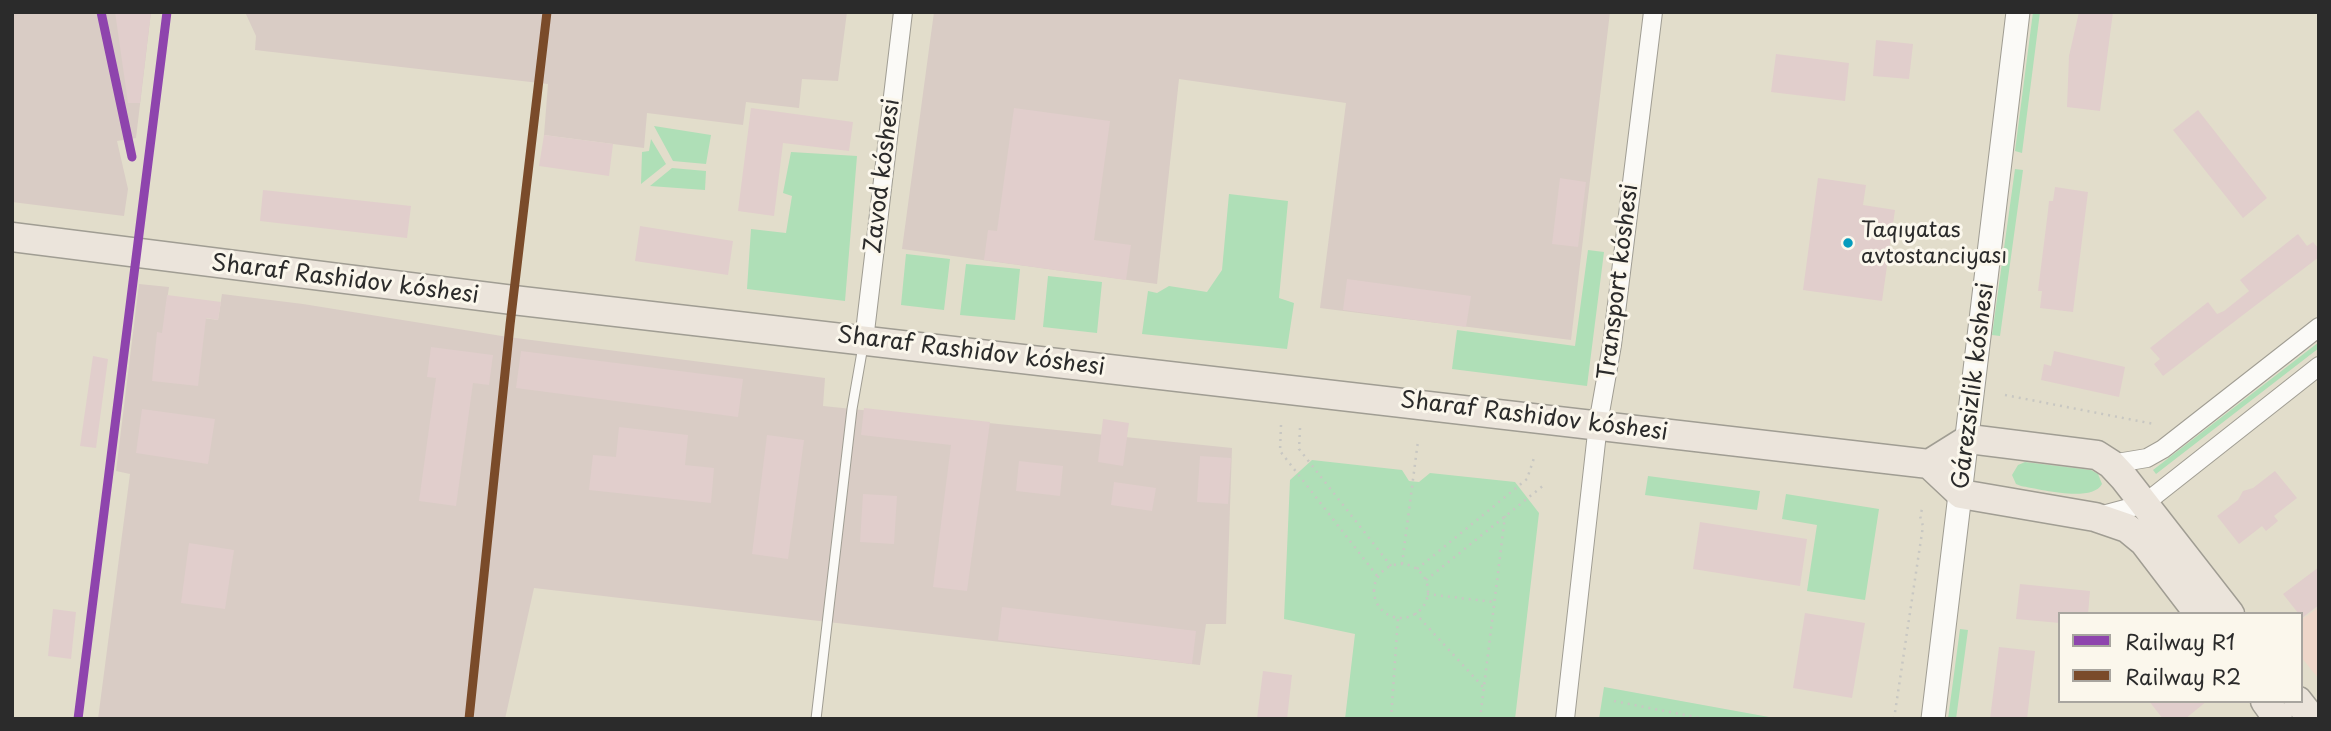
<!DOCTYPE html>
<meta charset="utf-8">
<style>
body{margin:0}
#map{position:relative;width:2331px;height:731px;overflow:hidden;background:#e2ddcb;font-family:"Playpen Sans",sans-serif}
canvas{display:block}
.frame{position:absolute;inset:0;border:14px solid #2b2b2b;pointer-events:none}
.legend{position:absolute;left:2058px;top:612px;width:245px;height:91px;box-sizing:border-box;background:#fbf7ec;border:2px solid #a8a59f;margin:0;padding:9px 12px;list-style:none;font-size:21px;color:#2b2b2b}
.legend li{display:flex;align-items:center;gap:14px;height:35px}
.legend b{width:35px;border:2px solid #a8a59f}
</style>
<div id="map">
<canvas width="2331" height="731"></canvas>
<div class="frame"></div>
<ul class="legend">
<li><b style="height:9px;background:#8e44ad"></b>Railway R1</li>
<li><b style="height:9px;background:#7a4b2a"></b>Railway R2</li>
</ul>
</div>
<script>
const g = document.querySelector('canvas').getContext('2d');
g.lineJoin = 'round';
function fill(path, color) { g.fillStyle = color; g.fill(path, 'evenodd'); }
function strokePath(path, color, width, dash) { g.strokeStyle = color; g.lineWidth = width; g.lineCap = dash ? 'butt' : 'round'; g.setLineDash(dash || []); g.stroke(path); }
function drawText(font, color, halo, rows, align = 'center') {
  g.font = font + ' "Playpen Sans",sans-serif'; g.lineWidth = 6; g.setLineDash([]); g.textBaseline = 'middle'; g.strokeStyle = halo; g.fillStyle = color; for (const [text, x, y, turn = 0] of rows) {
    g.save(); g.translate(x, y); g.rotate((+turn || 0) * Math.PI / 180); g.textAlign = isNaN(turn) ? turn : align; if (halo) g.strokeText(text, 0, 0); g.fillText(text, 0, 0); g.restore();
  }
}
fill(new Path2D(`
 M2319 607V679L2301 657V620Z`), '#eed6c9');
fill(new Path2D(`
 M12 12H151L136 138 117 141 128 189 124 216 12 202Z
 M245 12H847L838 81 802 79 799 108 746 102 743 125 647 113 644 148 544 135 548 84 255 50 256 36Z
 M934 12H1610L1571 340 1320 308 1346 103 1179 79 1157 284 902 249Z
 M139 284 169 287 165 313 218 320 222 294 303 304 508 337 825 378 823 406 1232 448 1226 624H1206L1200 665 534 588 505 719H98L130 474 116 471Z`), '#d9ccc5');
fill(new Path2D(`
 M2033 12H2040L2022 153 2015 151Z
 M654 126 711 135 706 164 673 161Z
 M651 139 666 164 641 184 642 152 649 151Z
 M791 152 857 156 845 301 747 289 751 229 786 233 792 196 783 193Z
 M672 168 706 171 705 190 650 186Z
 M2015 169 2023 170 2000 336 1992 335Z
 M1229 194 1288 201 1279 298 1294 303 1287 349 1142 334 1148 291 1157 293 1169 286 1207 292 1222 270Z
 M1588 250 1604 252 1587 386 1452 369 1457 330 1575 346Z
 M906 254 950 259 944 310 901 305Z
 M966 264 1020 269 1015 320 960 315Z
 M1048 276 1102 282 1097 333 1043 327Z
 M2319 342V348L2156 474 2153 470Z
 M1312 460 1402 470 1409 481 1419 482 1430 473 1515 482 1539 513 1515 719H1345L1355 634 1284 619 1290 480Z
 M2025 462 2091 470 2098 474 2102 484C2092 503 2039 489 2021 486L2016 484 2012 475 2018 465Z
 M1648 476 1760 491 1757 510 1645 495Z
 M1786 494 1879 509 1865 600 1807 591 1817 525 1782 519Z
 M1960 629 1968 630 1956 719H1948Z
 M1604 687 1780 719H1599Z`), '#afdfb7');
fill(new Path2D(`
 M115 12H151L140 103H128Z
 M2079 12H2113L2100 111 2067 107 2069 56Z
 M1876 40 1913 44 1909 79 1873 76Z
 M1776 54 1849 63 1845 101 1771 92Z
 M751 108 853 122 849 151 783 143 774 216 738 211Z
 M1014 108 1110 121 1094 240 1131 245 1126 280 984 260 988 230 997 231Z
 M2198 110 2267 198 2243 218 2173 130Z
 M544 135 613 144 609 176 539 166Z
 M1560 178 1586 182 1578 247 1552 244Z
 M1818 178 1866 185 1863 205 1895 210 1882 301 1803 290Z
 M2055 187 2088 192 2073 312 2040 308 2042 291H2038L2048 211 2049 201H2053Z
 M263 190 411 206 407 238 260 221Z
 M640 226 733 241 728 275 635 261Z
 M2298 234 2307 246 2313 242 2319 249V257L2163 376 2154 364 2160 359 2150 348 2208 302 2217 314 2224 311 2249 291 2240 280Z
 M1347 279 1471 296 1466 327 1343 310Z
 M167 295 221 302 218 320 206 318 198 386 152 381 157 332 162 333Z
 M431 347 493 355 489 385 473 383 456 506 419 501 436 378 427 377Z
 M521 351 743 379 738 417 516 388Z
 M2054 351 2125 367 2119 397 2041 380 2044 364 2051 366Z
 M93 356 108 359 96 448 80 446Z
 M864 408 990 422 967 591 933 587 951 445 861 435Z
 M142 409 215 419 208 464 136 453Z
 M1103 419 1129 423 1123 466 1098 462Z
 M619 427 688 435 685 465 714 468 711 503 589 490 593 455 616 457Z
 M767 435 804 440 788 559 752 554Z
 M1200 456 1231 458 1228 504 1197 502Z
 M1019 461 1063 466 1060 496 1016 491Z
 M2275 471 2297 498 2274 516 2278 521 2266 531 2262 526 2239 544 2217 516 2238 500 2243 491 2253 488Z
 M1114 482 1156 488 1152 511 1111 505Z
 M863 494 897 496 894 544 860 542Z
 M1700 522 1807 539 1800 586 1693 569Z
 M189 543 234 550 225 609 181 603Z
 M2319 567V605L2302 618 2283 594Z
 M2020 584 2090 591 2088 614H2060V623L2016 619Z
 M1002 607 1196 631 1192 664 998 640Z
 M53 609 76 612 71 659 48 656Z
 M1805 613 1865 623 1852 698 1793 688Z
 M1999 647 2035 651 2027 719H1990Z
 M1263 671 1292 675 1287 719H1257Z
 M2149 701H2207L2185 719H2163Z`), '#e1cecc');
const service = new Path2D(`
 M816 719 852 409 863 346`);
const minor = new Path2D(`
 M864 340 903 12
 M2111 464 2147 458 2163 449 2319 327
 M2099 516 2144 504 2319 366
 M1565 719 1598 424 1612 345 1653 12`);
const tertiary = new Path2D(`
 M1933 719 2018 12`);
const primary = new Path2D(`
 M12 237 513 300 1929 464
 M1929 464 1969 439 2097 455 2111 464 2124 478 2230 614
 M1929 464 1961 494 2095 517 2127 528 2144 542 2199 614
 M2265 701 2278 719
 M2298 701 2312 719`);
strokePath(service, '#a09d93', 11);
strokePath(minor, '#a09d93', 20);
strokePath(tertiary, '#a09d93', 25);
strokePath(primary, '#a09d93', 31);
strokePath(new Path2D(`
 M2005 395 2154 424
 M1281 425 1280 451 1378 577
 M1300 428 1299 449 1391 566
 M1402 564 1418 441
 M1374 591a27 27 0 1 1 54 0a27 27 0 1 1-54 0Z
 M1417 569 1527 479 1535 455
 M1426 580 1544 485
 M1427 594 1494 602
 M1415 613 1484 688
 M1614 701 1705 719
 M1391 719 1398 618
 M1480 719 1505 516
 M1894 719 1923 526 1920 516 1923 506`), '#c8c7c2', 2.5, [2, 5]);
strokePath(service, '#fbfaf7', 9);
strokePath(minor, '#fbfaf7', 18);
strokePath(tertiary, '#fbfaf7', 23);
strokePath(primary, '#ebe4db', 28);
strokePath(new Path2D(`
 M101 12 132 157
 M78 719 167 12`), '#8e44ad', 9);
strokePath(new Path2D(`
 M469 719 510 325 547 12`), '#7a4b2a', 9);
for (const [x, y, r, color] of [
 [1848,243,6,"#049cbe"]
]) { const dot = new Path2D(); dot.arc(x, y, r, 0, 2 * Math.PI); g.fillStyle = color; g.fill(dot); strokePath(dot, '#fbf7ec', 2.5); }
drawText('21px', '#2b2b2b', '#fbf7ec', [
 ["Taqıyatas",1861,231],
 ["avtostanciyası",1861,257]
], 'left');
drawText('23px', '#2b2b2b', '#fbf7ec', [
 ["Zavod kóshesi",883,176,-83],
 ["Sharaf Rashidov kóshesi",345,280,7],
 ["Transport kóshesi",1619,282,-83],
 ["Sharaf Rashidov kóshesi",971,352,7],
 ["Gárezsizlik kóshesi",1974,386,-83],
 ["Sharaf Rashidov kóshesi",1534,417,7]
]);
</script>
